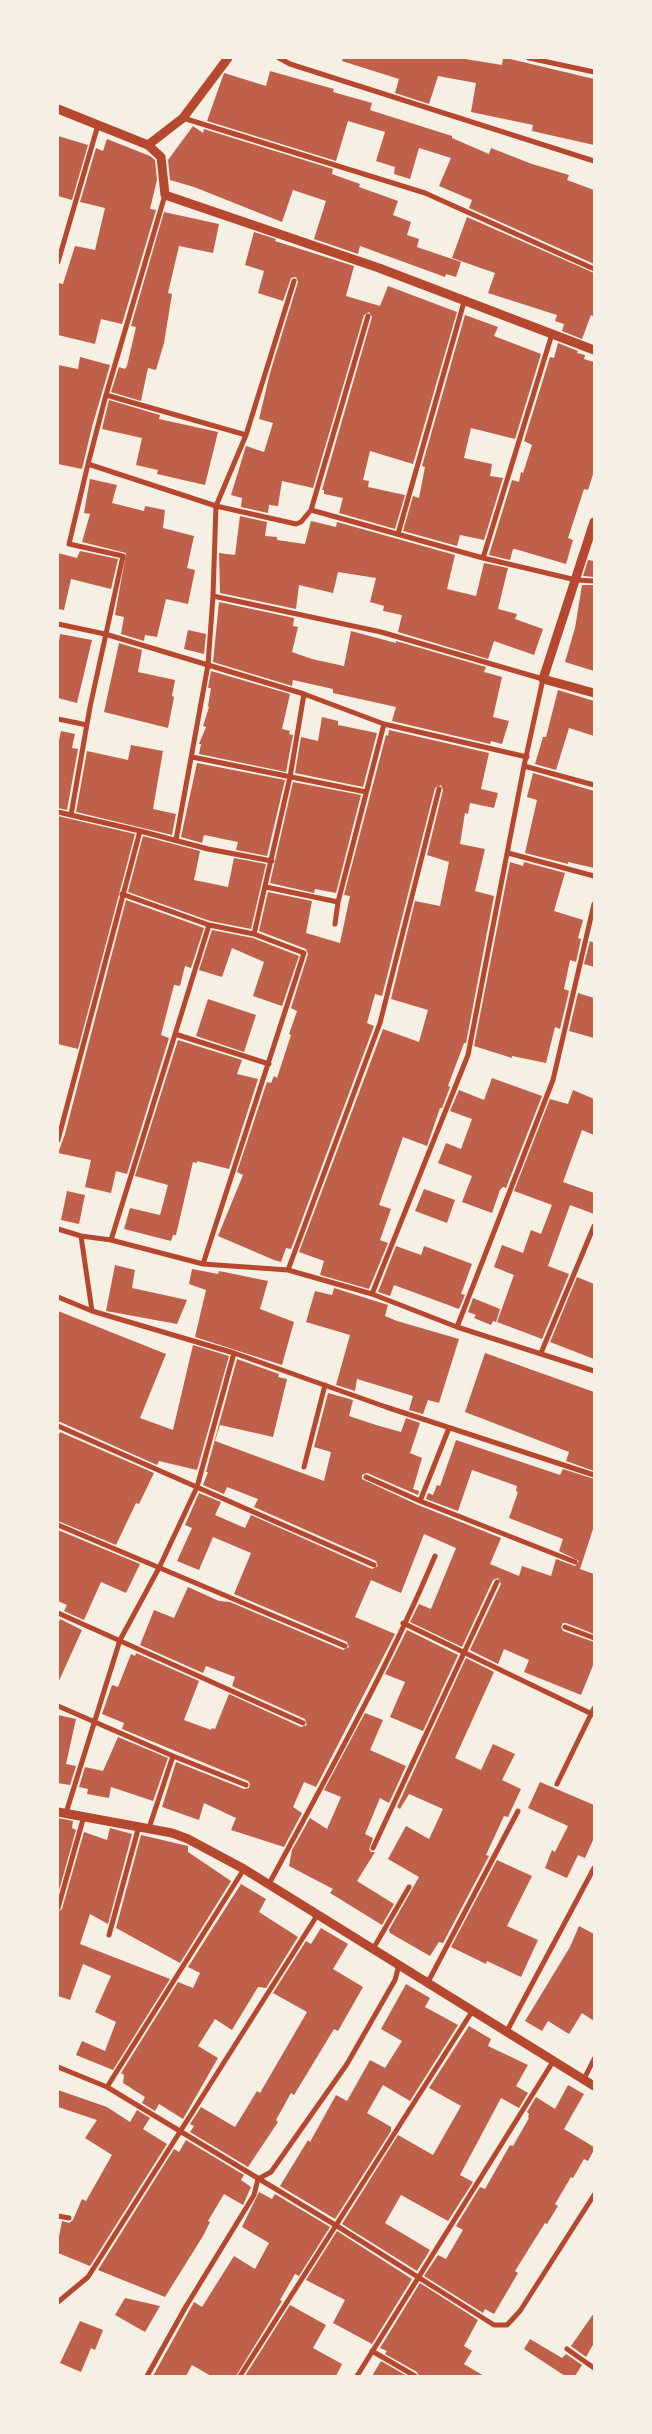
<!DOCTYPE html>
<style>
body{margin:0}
#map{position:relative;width:652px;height:2434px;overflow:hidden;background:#f6efe4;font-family:"PT Sans Narrow",sans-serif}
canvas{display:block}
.frame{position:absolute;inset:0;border:59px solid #f6efe4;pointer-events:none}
</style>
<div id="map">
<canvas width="652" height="2434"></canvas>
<div class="frame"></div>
</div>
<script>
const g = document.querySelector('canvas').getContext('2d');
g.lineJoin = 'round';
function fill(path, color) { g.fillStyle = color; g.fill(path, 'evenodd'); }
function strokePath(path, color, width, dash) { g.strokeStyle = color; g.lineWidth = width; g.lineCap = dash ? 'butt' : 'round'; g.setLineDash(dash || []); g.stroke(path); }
fill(new Path2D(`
 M343 58H459L502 65 503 58H506L594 79V145L532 131 533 125 471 112 476 83 438 76 429 104 395 93 399 79 342 61Z
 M270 71 334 89 333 92 372 103 370 110 452 136V138L489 154 491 148 532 164 569 175 567 180 594 190V264L469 208 472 200 439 186 451 158 419 148 410 179 394 174 395 167 376 161 385 132 348 121 336 161 207 121 224 73 266 86Z
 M193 126 203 133 204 129 333 169 332 174 360 184 359 187 398 201 393 215 411 222 407 235 419 239 417 247 461 262 456 277 446 274 445 277 360 246 358 254 314 239 326 201 293 190 282 222 194 187 170 180 168 160Z
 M58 136 88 145 72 200 58 196Z
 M107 139 150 156 155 160 157 180 150 209 156 210 122 324 101 319 95 344 58 335V291L59 283 63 284 75 246 95 250 105 208 80 202 96 148 103 151Z
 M164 212 219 224 213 253 179 246 168 293 172 294 164 343 156 370 148 368 141 401 111 392 119 367 125 369 127 366 136 327 131 326Z
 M467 217 594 273V317L591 315 582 339 562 331 564 324 555 321 557 315 488 293 495 273 452 258Z
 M254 232 276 239 275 241 354 266 346 296 380 306 388 286 457 312 413 464 370 451 363 480 369 481 368 487 405 495 395 529 339 513 343 498 324 494V490H322L372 317 369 312 364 315 313 488 282 481 278 506 269 505 268 513 241 507 242 498 231 495 246 446 264 452 273 423 259 419 270 373 298 282 296 277 291 278 283 301 258 293 264 271 245 265Z
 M465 315 498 327 494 336 541 354 515 439 471 428 464 458 492 464 490 476 503 478 484 540 460 535 457 546 403 531 413 496 419 498 425 467 422 466Z
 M558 343 578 351 577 353 585 355 584 359 594 362V471L588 490 584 489 568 538 573 540 566 564 515 549H513L510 560 489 555 512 480 519 482 521 472 523 473 532 445 524 441 550 357 554 358Z
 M80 357 110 365 92 427 82 469 58 464V365L78 369Z
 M109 400 160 415 159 419 218 432 205 485 157 474 158 470 136 465 142 438 102 429Z
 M90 479 117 485 112 503 144 511 145 506 165 510 163 528 194 536 187 568 195 570 188 604 166 599 157 637 145 635 144 641 121 634 124 617 115 615 126 553 82 542 90 514 84 513Z
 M240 516 267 522 265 536 277 537V540L305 544 311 521 336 527 337 522 455 555 447 589 476 596 484 563 508 568 498 609 517 614 515 619 543 629 534 655 494 641 488 659 398 632 402 615 383 611 384 606 370 602 376 578 338 572 333 593 299 585 296 609 220 593 219 553 235 555Z
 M80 551 118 559 111 589 71 579 64 610 58 609V553L77 558Z
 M588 560 594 561V577L583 576Z
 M582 585H594V671L565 662 575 628Z
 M219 602 294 618 293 626 298 627 292 652 312 659 344 666 351 631 396 643V641L486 667 484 672 502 677 493 717 509 721 502 744 491 741 490 744 392 721 396 707 333 693V689L293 680 292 686 213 662Z
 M188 630 206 634 204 654 184 649Z
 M60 634 92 640 77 703 58 698V649Z
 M119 643 142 650 138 672 175 680 172 696 174 697 168 728 104 712Z
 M211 671 290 694 282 729 290 731 289 734 293 735 286 772 199 754 201 744H199L206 727 203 726 209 707 208 706 211 688H208Z
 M558 690 594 701V736L569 728 556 770 535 764 543 737H546Z
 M322 717 338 721V725L377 733 363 787 295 773 301 737 318 741Z
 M389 730 489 753 481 789 498 793 494 808 470 803 468 814 465 813 460 844 485 849 475 891 494 896 466 1043H464L448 1086 450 1087 442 1108H440L427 1146 403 1137 379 1205 391 1209 380 1240 388 1243 369 1289 320 1275 324 1261 299 1252 383 1029 419 1042 428 1010 391 999 415 901 440 906 449 862 427 855 443 790 441 785 435 788 382 996 375 994 367 1023 374 1026 291 1249 286 1248 281 1262 274 1260 218 1236 243 1175 237 1172 267 1082 271 1083 274 1076 277 1078 291 1035 289 1034 297 1011 291 1008 308 954 306 949 259 931 268 892 312 901 306 933 340 943 350 896 344 895 386 735 388 736Z
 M61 731 75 734 72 748 78 749 67 810 58 808V745Z
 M131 745 163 751 153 809 176 814 172 835 76 812 87 751 128 760Z
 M197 763 285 780 267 856 236 850 238 842 204 835 202 843 181 837Z
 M533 773 594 791V868L568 862V864L525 853 537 800 527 797Z
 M293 782 361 795 336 893 315 889 314 893 270 883Z
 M58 816 135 834 78 1049 58 1044Z
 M143 836 200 851 194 880 228 887 234 858 266 864 251 929 210 921 128 892Z
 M510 862 523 866 524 862 565 873 554 911 583 920 578 938 581 939 576 962 570 960 564 989 569 991 560 1029 555 1027 546 1063 512 1056V1058L474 1046Z
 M126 900 204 928 191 968 185 966 180 986 174 985 161 1035 169 1038 127 1174 116 1171 111 1193 85 1187 91 1160 58 1153 65 1134Z
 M212 930 253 938 299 956 282 1006 253 996 264 962 232 948 222 977 199 970Z
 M590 941 594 943V967L584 964Z
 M578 993 594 998V1038L569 1031Z
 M208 999 256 1015 244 1052 196 1036Z
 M178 1040 242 1060 237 1074 258 1079 229 1169 197 1161V1163L193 1162 176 1235H173L171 1241 124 1229 130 1208 160 1215 168 1185 135 1176Z
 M492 1078 542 1096 506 1188 503 1187 500 1190 492 1213 462 1202 472 1176 438 1163 446 1143 461 1149 472 1119 450 1111 459 1090 484 1100Z
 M573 1090 594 1099V1135L582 1130 563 1182 594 1193V1214L570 1205 548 1266 569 1274 542 1339 497 1322 514 1275 494 1267 502 1245 523 1253 531 1230 541 1234 552 1205 514 1191 550 1099 568 1104Z
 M424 1189 455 1200 447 1223 415 1211Z
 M67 1191 85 1195 79 1224 61 1220Z
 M396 1246 421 1255 424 1246 472 1264 461 1294 465 1295 459 1309 394 1285 390 1296 378 1292Z
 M115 1265 135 1270 132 1288 187 1300 177 1324 106 1311Z
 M192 1269 218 1274 219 1271 268 1281 260 1309 294 1322 282 1365 195 1337 206 1290 189 1284Z
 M577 1277 594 1284V1359L550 1342Z
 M334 1288 388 1305 385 1316 397 1321 459 1339 439 1403 428 1400 423 1414 409 1410 413 1396 357 1379 355 1391 336 1385 350 1335 306 1322 315 1291 332 1295Z
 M473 1298 500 1309 496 1322 493 1321 491 1325 474 1318 476 1315 468 1312Z
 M58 1311 166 1354 140 1418 173 1430 193 1345 229 1356 197 1470 159 1461 157 1465 58 1421Z
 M485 1353 594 1392V1471L566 1461 569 1452 465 1412Z
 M237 1359 279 1374 278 1377 287 1379 273 1437 220 1425 215 1441 324 1481 331 1452 314 1447 328 1393 353 1400 349 1416 376 1425 401 1432 406 1418 420 1423 410 1453 422 1458 413 1489 419 1491 418 1495 367 1473 362 1475V1479L418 1505 501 1538 490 1564 519 1576 522 1566 551 1576 556 1559 575 1566 579 1561 559 1551 563 1539 509 1518 518 1492 516 1491 517 1486 472 1470 458 1511 426 1499 428 1493 433 1495 437 1485 440 1486 456 1440 560 1475 563 1469 594 1479V1526L580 1569 594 1574V1634L566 1623H563L561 1627 563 1631 594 1642V1663L581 1695 524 1672 529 1660 504 1649 498 1664 470 1650 501 1584 498 1578 493 1580 462 1647 410 1622 419 1604 431 1609 456 1548 424 1534 401 1593 371 1580 355 1617 395 1634 316 1787 304 1782 293 1807 302 1813 284 1847 231 1830 236 1818 204 1803 199 1820 162 1807 176 1762 244 1789 249 1788 250 1784 248 1781 122 1729 124 1723 102 1714 112 1685 118 1687 131 1654 135 1656 136 1653 199 1681 184 1720 211 1730 212 1728 215 1729 229 1694 301 1727 307 1725 305 1719 232 1686 235 1677 206 1666 203 1673 140 1645 154 1610 174 1618 188 1587 219 1601 230 1602 343 1650 349 1647 347 1642 234 1594 251 1553 213 1537 199 1570 177 1561 192 1528 185 1525 199 1493 221 1502 215 1515 245 1528 251 1515 372 1569 378 1566 376 1561 254 1507 258 1499 227 1487 224 1494 203 1485 208 1472H206Z
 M60 1432 154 1473 139 1504 136 1503 116 1545 58 1521V1437Z
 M58 1530 140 1564 126 1593 101 1582 84 1620 64 1611 67 1605 58 1601Z
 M60 1619 82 1630 58 1683V1624Z
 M407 1630 458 1655 423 1731 390 1717 405 1682 385 1674Z
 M466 1658 494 1672 455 1758 481 1770 493 1744 515 1754 502 1780 521 1789 508 1817 504 1816 486 1855 489 1856 443 1943 439 1942 430 1956 390 1933 389 1930 419 1877 388 1859 406 1826 429 1839 443 1809 409 1794 400 1809 397 1807Z
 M365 1713 383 1720 370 1750 406 1766 389 1803 380 1798 365 1834 373 1838 369 1849 371 1852H375L357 1881 394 1904 382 1925 330 1893 333 1889 289 1866 292 1850 310 1818 327 1829 341 1797 324 1790Z
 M58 1715 76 1719 66 1764 76 1766 70 1785 58 1783Z
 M118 1737 168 1758 153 1801 111 1787 109 1798 87 1794 88 1789 79 1787 85 1767 103 1771Z
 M540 1782 594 1805V1838L585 1858 578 1855 567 1878 545 1868 552 1850 555 1852 568 1826 528 1808Z
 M58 1818 73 1821 72 1828 76 1830 58 1894Z
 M110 1828 132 1834 108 1924 90 1914 80 1944 170 1979 113 2070 76 2055 82 2041 105 2051 116 2022 95 2012 111 1976 83 1964 70 2000 58 1996V1912L62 1909 84 1832 107 1840Z
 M141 1835 188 1846V1852L231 1881 180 1963 116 1928Z
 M497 1860 532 1876 507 1926 538 1940 521 1977 487 1961 486 1964 451 1947Z
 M241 1884 266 1899 259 1912 298 1937 266 1988 258 1987 232 2030 215 2019 198 2046 218 2058 183 2119 159 2104 155 2111 142 2103 145 2097 123 2083 124 2075 121 2073 178 1982 193 1988 200 1973 188 1967Z
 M579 1926 594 1934V2021L582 2013 569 2034 548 2021 542 2031 525 2021 570 1947Z
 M321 1928 348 1944 333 1969 363 1987 338 2031 334 2029 294 2095 291 2093 276 2120 278 2122 248 2167 190 2132 194 2126 190 2124 201 2107 235 2127 257 2091 260 2093 307 2012 273 1993 306 1941 311 1944Z
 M406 1984 430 1998 425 2007 458 2025 410 2101 383 2085 367 2113 391 2127V2131L335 2219 280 2186 308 2140 310 2142 336 2095 347 2101 370 2060 385 2068 402 2041 381 2029Z
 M469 2026 491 2039 488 2046 528 2065 516 2086 528 2093 519 2108 501 2098 460 2175 473 2182 448 2221 401 2195 385 2223 430 2250 417 2271 342 2224 398 2135 433 2155 461 2106 429 2088Z
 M568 2085 584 2094 564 2129 594 2147V2150L588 2161 584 2159 573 2178 571 2177 555 2204 558 2206 547 2224 545 2223 515 2271 518 2273 494 2314 485 2309 483 2313 424 2276 438 2255 446 2259 463 2230 456 2226 480 2187 485 2189 510 2145 513 2146 529 2118 528 2117 529 2114 527 2112 536 2097 555 2109Z
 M58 2090 107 2107 130 2122 137 2110 150 2118 143 2129 167 2144 90 2266 58 2253V2242L62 2221 69 2223 73 2220 82 2199 86 2201 112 2155 85 2138 97 2120 58 2107Z
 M186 2140 244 2175 241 2180 251 2187 243 2205 224 2194 208 2221 210 2222 203 2236 165 2297 98 2270 174 2149 179 2152Z
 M259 2192 272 2199 275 2194 330 2227 299 2276 295 2274 280 2300 282 2301 236 2376H211L192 2365 186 2376H153L194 2302 202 2307 234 2256 255 2269 269 2243 242 2227Z
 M337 2231 412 2279 372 2344 333 2323 345 2300 306 2280Z
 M420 2283 478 2320 464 2346 472 2351 464 2364 484 2376H419L417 2372 385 2354 387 2351 380 2348Z
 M125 2298 160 2306 145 2332 115 2315Z
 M290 2305 326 2325 313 2348 342 2364 336 2376H245Z
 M594 2313V2343L586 2357 571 2346Z
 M80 2321 103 2330 95 2350 91 2348 81 2372 60 2363Z
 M530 2339 562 2358 566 2354 582 2365 575 2376H565L524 2349Z
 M381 2361 407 2376H372Z`), '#bf614a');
strokePath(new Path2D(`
 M279 58 290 64 594 161
 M529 58 594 72
 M183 118 425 193 594 269
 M165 195 106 395 88 464 216 506 296 524 301 522 311 510 483 558 576 580 594 581
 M58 262 98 125
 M106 395 246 435
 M311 510 368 316
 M398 534 464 302
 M483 558 552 334
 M213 596 381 632 543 679 524 766 468 1055 372 1294
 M58 624 105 634 208 665 304 694 384 724 527 757
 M58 719 87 725
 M192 757 366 792
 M524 766 594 785
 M58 812 140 831
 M71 815 90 707 123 556 69 544 88 464
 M176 840 208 665 213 596 216 506 246 435 294 281
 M508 853 594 876
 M266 887 338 902
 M122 894 209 925 254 934 304 953 203 1264
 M335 924 338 902 384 724
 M254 934 290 777 304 694
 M175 1034 269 1064
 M58 1140 140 831 208 849 272 861
 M58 1229 81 1236
 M111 1240 209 925
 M288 1270 380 1023 439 789
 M58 1297 92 1311 81 1236 111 1240 203 1264 288 1270 372 1294 457 1327 594 1371
 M92 1311 234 1353 386 1407 594 1475
 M457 1327 553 1080 594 904
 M541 1353 594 1226
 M58 1426 374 1565
 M304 1467 325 1385
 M366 1477 420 1501 449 1428
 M420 1501 575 1562
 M58 1525 345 1646
 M58 1613 303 1723
 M403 1623 594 1715
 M565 1627 594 1638
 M58 1706 173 1756 149 1828
 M173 1756 246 1785
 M557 1784 594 1708
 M66 1813 120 1640 159 1568 197 1487 234 1353
 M373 1848 497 1582
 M269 1884C327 1776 388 1668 435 1556
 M58 1908 84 1816
 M109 1935 139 1826
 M373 1949 409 1887
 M428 1982 518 1811
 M507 2031 594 1868
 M58 2067 107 2087 337 2226 494 2325H507L520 2311 594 2195
 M584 2079 594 2059
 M107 2087 244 1869
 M58 2216 69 2218
 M58 2302 88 2277 318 1914
 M567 2349 594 2368
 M372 2351 415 2376
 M147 2376 185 2308 254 2195 258 2179 271 2172 347 2064 395 1980 399 1965
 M240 2376 473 2010
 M357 2376 554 2060`), '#b5482f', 5);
strokePath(new Path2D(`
 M58 109 148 145 183 118 228 58
 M148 145 161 157 165 195 379 268 594 350
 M594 522 543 679 594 693
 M58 1812 172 1833 188 1839 244 1869 594 2086`), '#b5482f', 9);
</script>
